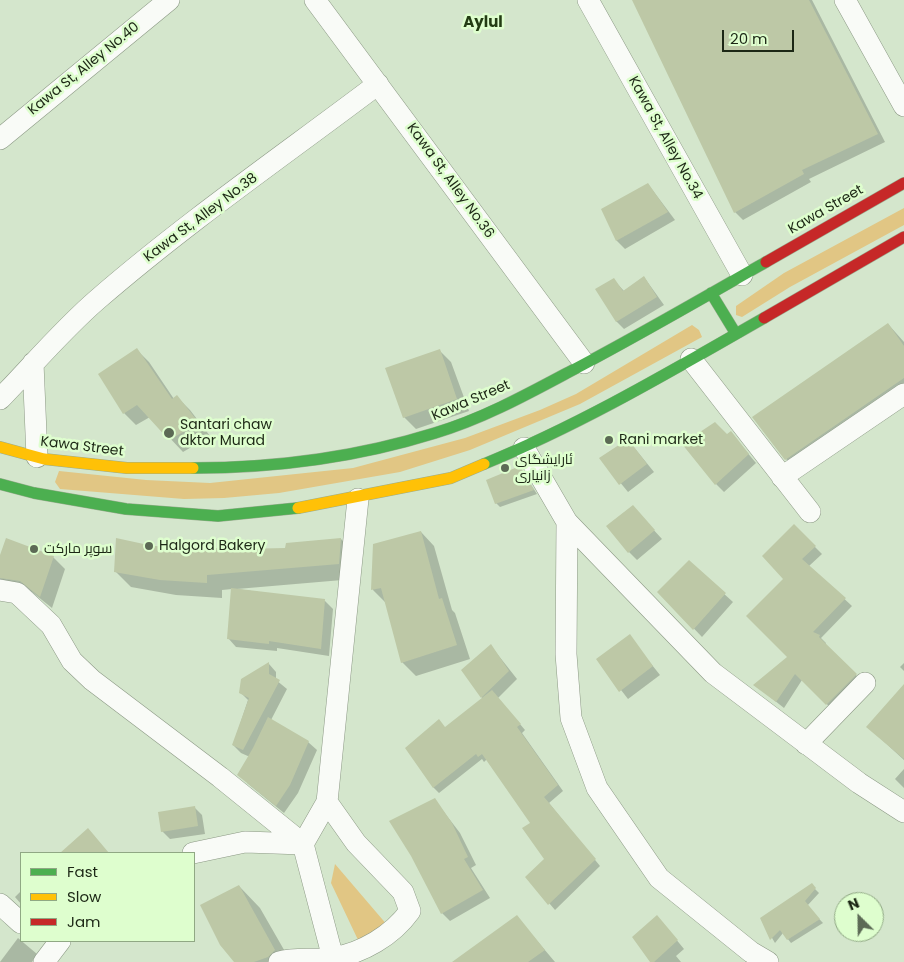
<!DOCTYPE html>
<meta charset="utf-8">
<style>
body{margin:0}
#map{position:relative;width:904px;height:962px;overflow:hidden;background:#d4e6cc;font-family:Poppins,sans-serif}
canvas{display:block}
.legend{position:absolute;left:20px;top:852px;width:175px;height:90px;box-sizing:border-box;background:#defece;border:1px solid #90a884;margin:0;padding:6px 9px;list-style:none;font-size:15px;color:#1c2715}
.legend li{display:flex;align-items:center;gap:10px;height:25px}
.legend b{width:25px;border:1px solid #90a884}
.north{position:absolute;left:834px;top:892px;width:50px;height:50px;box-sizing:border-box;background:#defece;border:1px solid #90a884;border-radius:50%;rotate:337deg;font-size:14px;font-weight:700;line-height:20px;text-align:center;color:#1c2715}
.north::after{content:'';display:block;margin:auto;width:18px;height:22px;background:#5c6a55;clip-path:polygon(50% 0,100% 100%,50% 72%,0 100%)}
.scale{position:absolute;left:722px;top:30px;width:72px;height:22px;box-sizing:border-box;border:2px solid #1c2715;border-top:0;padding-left:6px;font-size:15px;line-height:18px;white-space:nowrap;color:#1c2715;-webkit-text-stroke:4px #defece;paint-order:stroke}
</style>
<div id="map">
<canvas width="904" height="962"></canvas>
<ul class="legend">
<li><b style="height:6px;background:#4caf50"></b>Fast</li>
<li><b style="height:6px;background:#ffc107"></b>Slow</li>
<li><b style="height:6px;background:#c62828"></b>Jam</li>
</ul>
<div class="north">N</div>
<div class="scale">20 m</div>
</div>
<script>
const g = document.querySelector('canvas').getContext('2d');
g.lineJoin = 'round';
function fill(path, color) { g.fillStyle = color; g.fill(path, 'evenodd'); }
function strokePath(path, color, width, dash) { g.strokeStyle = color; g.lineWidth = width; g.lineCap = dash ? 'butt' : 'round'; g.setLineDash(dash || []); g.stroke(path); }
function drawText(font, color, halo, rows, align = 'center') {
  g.font = font + ' Poppins,Cairo,sans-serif'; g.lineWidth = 5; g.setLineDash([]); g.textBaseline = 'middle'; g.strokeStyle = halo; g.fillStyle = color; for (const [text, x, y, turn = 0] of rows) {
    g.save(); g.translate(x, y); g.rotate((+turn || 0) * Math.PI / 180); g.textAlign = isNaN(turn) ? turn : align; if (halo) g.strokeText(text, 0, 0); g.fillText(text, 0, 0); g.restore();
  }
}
fill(new Path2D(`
 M904 208V225L790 287 742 317 736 315V306L784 273Z
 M692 325 699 330 702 337 580 404 470 450 400 472 279 493 224 498 184 499 60 489 55 482 59 471 146 480 210 483 353 468 465 438 540 410 576 394Z
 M335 864 388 926 359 942 331 883Z`), '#e1c684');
fill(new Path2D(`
 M633 0H812L885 142 809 179 811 182 743 220 735 212Z
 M648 184 675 220 625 249 617 241 603 209Z
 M644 277 664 305 624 329 616 321 614 280 624 291Z
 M888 324 904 342V398L798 471 786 459Z
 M137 350 149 362 174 399 177 397 190 410 210 436 183 452 150 417 136 425 124 413Z
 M439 350 451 362 469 411 416 429 404 417Z
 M731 433 756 463 724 492 716 484 727 435Z
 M628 440 654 472 628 492 601 459Z
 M520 468 537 494 500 507 496 503Z
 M640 515 662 539 637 560 629 552Z
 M794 526 822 554 809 566 852 606 821 638 826 643 825 645 863 682 834 711 802 680 784 708 755 685 789 657 784 579Z
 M421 532 434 546 452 610 455 613 470 659 416 676 402 662 387 604 373 590 374 545Z
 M341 539 356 555 354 579 237 589 325 601 333 609 329 656 277 648V651L236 647 228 638 232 589 222 590V598L176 595 131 587 115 571 153 548 241 551 286 549 287 544Z
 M53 557 65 569 52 608 32 592 9 590 0 593V559Z
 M689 562 733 602 702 637 659 592Z
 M629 636 660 675 628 699 597 659Z
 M491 646 517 679 498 698 525 730 522 733 563 791 549 803 600 866 555 910 527 877 546 860 531 823 487 759 484 762 482 759 439 793 433 787 446 728 483 699 463 671Z
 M904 663V671L900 667Z
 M269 664 276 672V680L287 689 271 720 308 742 317 750 298 793 284 813 247 783 250 757 241 753 233 745 248 700 240 692Z
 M904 686V760L868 727Z
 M904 769V788L895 779Z
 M434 799 460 833 476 865 471 868 490 898 450 921 442 913Z
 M194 807 202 815 205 834 170 839 162 831Z
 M811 885 819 893 807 906 823 923 791 943 783 933 775 943 761 919Z
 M239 886 260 908 291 962H236Z
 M21 891V904L15 897Z
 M657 916 684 949 676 956 681 962H651Z
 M517 917 555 962H471Z
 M18 938 37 954 32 962H0Z`), '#0003');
fill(new Path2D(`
 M632 0H809L878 134 802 170 804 174 734 213Z
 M648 183 668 212 616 241 601 209Z
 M644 276 657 297 616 322 595 289 614 278 623 291Z
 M888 323 904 346V378L785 460 752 417Z
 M137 348 172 399 177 395 199 423 169 440 137 405 123 414 98 374Z
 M440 349 457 399 403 418 385 368Z
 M715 422 727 434 731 431 749 454 715 485 682 444Z
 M628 439 647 464 619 485 599 458Z
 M520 466 534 490 495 504 486 480Z
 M633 505 655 530 628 553 606 526Z
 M794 524 816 546 802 559 846 598 813 632 820 635 819 637 857 674 826 705 795 674 776 702 753 685 787 657 746 616 783 579 762 556Z
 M421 531 439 599 442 598 457 645 401 663 381 588 371 590 373 544Z
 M6 538 54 556 40 597 20 581 0 578V555Z
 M116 538 153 546 241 549 285 548 286 543 341 538 339 564 207 575V583L160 580 114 572Z
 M689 560 726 593 693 630 657 592Z
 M231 588 325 599 321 649 269 641V644L227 639Z
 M630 634 653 666 619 692 596 659Z
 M491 644 509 671 481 698 461 670Z
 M269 662V674L280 680 243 750 232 745 249 698 239 693 241 679Z
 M904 684V759L866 727Z
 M492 690 521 724 517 727 558 785 544 797 596 859 548 905 525 877 544 859 522 828 530 823 482 754 478 757 476 754 433 788 405 748 439 719 445 727Z
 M268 717 309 741 290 785 276 806 237 775 253 748Z
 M435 798 452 823 468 857 464 859 483 890 441 914 411 856 389 821Z
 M195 806 198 826 161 832 158 812Z
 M88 828 109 853H60Z
 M812 883 816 888 805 901 820 919 787 940 780 930 770 940 760 918Z
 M239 885 275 950 268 957 254 962H234L220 945 200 905Z
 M517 915 545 950 528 962H452Z
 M657 915 678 940 654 962H650L632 937Z`), '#bdc8a6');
const street = new Path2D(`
 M315 0 584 363
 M588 0 742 275
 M845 0 904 106
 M0 139 169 0
 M691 359 810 512
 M33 363 37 457
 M0 399C32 366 63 329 98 299 187 222 284 155 378 84
 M524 448 567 522 713 673 859 783 904 812
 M782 477 904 394
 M567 522 566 654 571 718 597 788 659 878 751 952 768 962
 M0 590 17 593 51 625 72 661 92 680 220 777 303 844 334 962
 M806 744 865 683
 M193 853 245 842 303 844 327 802 358 499
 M0 904 21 923
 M44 962 60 941
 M279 962C296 957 315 961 333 958 362 953 392 936 410 911L403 892 356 843 327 802`);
const fast = new Path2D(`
 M711 293 736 334
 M484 464C582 424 673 370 764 318
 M193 468C274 468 358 457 435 433 482 419 526 395 569 372 636 337 701 299 766 262
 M0 484 34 493 126 509 218 516 298 508`);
const slow = new Path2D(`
 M0 447 44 459 127 468H193
 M298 508 451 478 484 464`);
const jam = new Path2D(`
 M766 262 904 183
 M764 318 904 237`);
strokePath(street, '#8b9884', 22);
strokePath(fast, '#99ac8f', 12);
strokePath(slow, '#99ac8f', 12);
strokePath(jam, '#99ac8f', 12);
strokePath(street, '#f9fbf7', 21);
strokePath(fast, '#4caf50', 11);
strokePath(slow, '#ffc107', 11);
strokePath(jam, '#c62828', 11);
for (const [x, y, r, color] of [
 [169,433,6,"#5c6a55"],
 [609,440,5,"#5c6a55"],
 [505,468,5,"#5c6a55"],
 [149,546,5,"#5c6a55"],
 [34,549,5,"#5c6a55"]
]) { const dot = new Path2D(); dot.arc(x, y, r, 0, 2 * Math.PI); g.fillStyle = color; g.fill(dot); strokePath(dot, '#defece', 2); }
drawText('14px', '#1c2715', '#defece', [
 ["Kawa St, Alley No.40",84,69,-39],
 ["Kawa St, Alley No.34",665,138,61],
 ["Kawa St, Alley No.36",450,181,54],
 ["Kawa Street",826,210,-30],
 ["Kawa St, Alley No.38",201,218,-37],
 ["Kawa Street",471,401,-23],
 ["Kawa Street",82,447,7]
]);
drawText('14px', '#1c2715', '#defece', [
 ["Santari chaw",180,425],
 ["dktor Murad",180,441],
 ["Rani market",619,440],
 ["ئارایشگای",515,460],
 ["زانیاری",515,476],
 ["Halgord Bakery",159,546],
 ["سوپر مارکت",44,549]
], 'left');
drawText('bold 15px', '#233c13', '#defece', [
 ["Aylul",483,23]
]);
</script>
